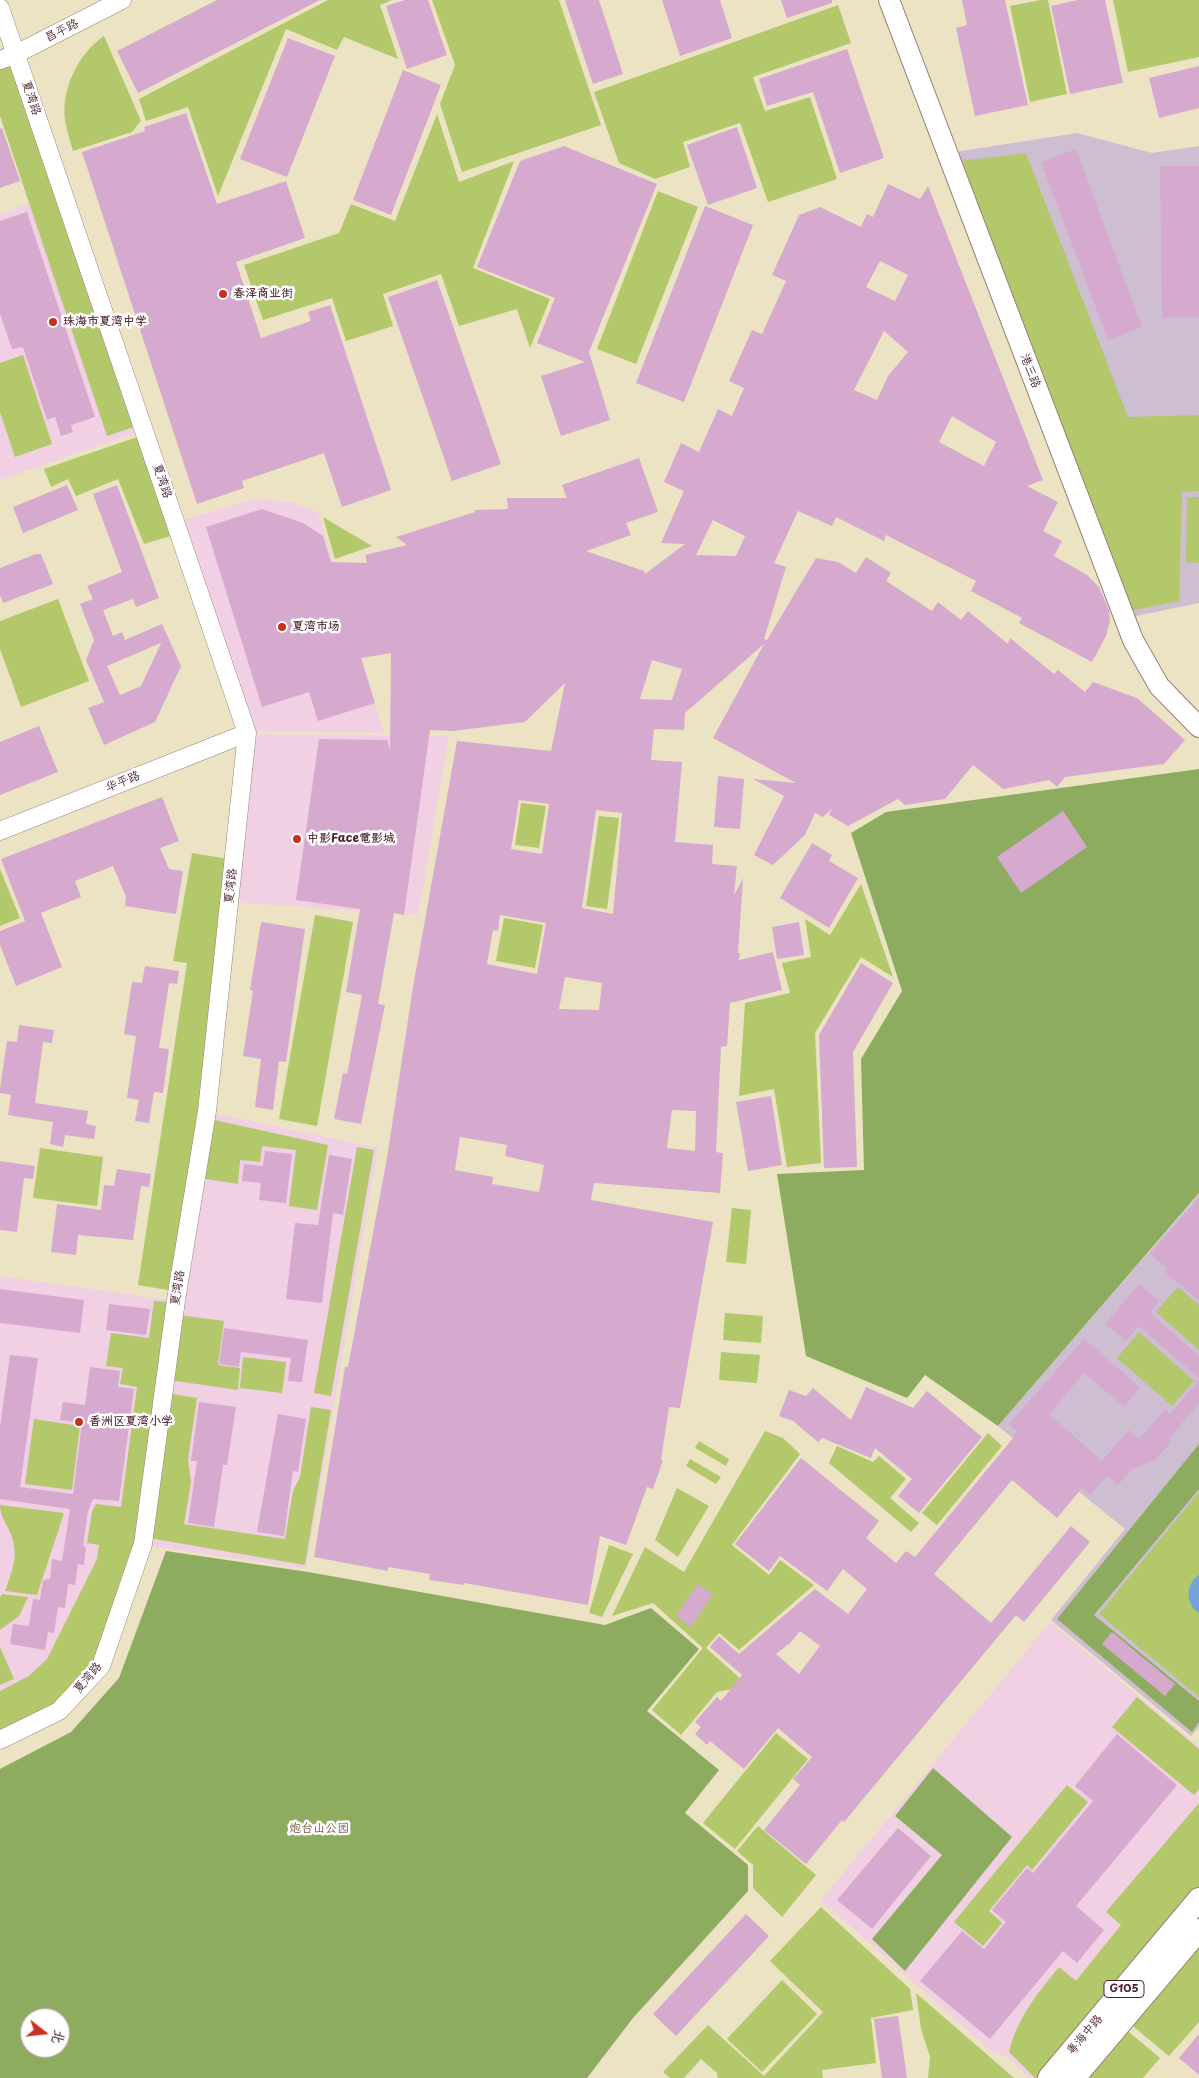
<!DOCTYPE html>
<meta charset="utf-8">
<style>
body{margin:0}
#map{position:relative;width:1199px;height:2078px;overflow:hidden;background:#ece3c4;font-family:"Playpen Sans","LXGW WenKai TC",sans-serif}
canvas{display:block}
.north{position:absolute;left:20px;top:2008px;width:50px;height:50px;box-sizing:border-box;background:#fff;border:1px solid #b7a5aa;border-radius:50%;rotate:106deg;font-size:14px;font-weight:700;line-height:20px;text-align:center;color:#4a1f2b}
.north::after{content:'';display:block;margin:auto;width:18px;height:22px;background:#c8321e;clip-path:polygon(50% 0,100% 100%,50% 72%,0 100%)}
</style>
<div id="map">
<canvas width="1199" height="2078"></canvas>
<div class="north">北</div>
</div>
<script>
const g = document.querySelector('canvas').getContext('2d');
g.lineJoin = 'round';
function fill(path, color) { g.fillStyle = color; g.fill(path, 'evenodd'); }
function strokePath(path, color, width, dash) { g.strokeStyle = color; g.lineWidth = width; g.lineCap = dash ? 'butt' : 'round'; g.setLineDash(dash || []); g.stroke(path); }
function drawText(font, color, halo, rows, align = 'center') {
  g.font = font + ' "Playpen Sans","LXGW WenKai TC",sans-serif'; g.lineWidth = 5; g.setLineDash([]); g.textBaseline = 'middle'; g.strokeStyle = halo; g.fillStyle = color; for (const [text, x, y, turn = 0] of rows) {
    g.save(); g.translate(x, y); g.rotate((+turn || 0) * Math.PI / 180); g.textAlign = isNaN(turn) ? turn : align; if (halo) g.strokeText(text, 0, 0); g.fillText(text, 0, 0); g.restore();
  }
}
fill(new Path2D(`
 M62 192 143 430 0 480V214Z
 M254 499 292 502 318 512 384 733 248 731 176 522Z
 M248 734 449 736 418 915 230 902Z
 M208 1112 378 1148 306 1569 141 1544 0 1739V1276L176 1301Z
 M1050 1622 1199 1747V1897L1047 2078H1030L1006 2056 992 2052 821 1900Z`), '#f1d0e3');
fill(new Path2D(`
 M1077 133 1152 153 1199 146V603L1126 618 949 153Z
 M1199 1194V1727L1191 1736 1051 1620 1125 1529 998 1426Z`), '#cebed1');
fill(new Path2D(`
 M328 0H392L380 5 398 59 344 37 337 50 286 29 218 196 188 107 146 121 139 99Z
 M432 0H559L601 125 462 172 440 104 455 65Z
 M1041 0H1048L1067 94 1030 102 1010 6Z
 M1113 0H1199V57L1128 72Z
 M838 5 851 43 753 77 765 111 810 97 837 179 768 202 740 123 683 142 690 167 655 179 619 163 594 92Z
 M104 36 141 121 132 132 73 151C70 141 67 131 65 120 61 88 79 53 104 36Z
 M14 59 137 426 107 436 0 116V64Z
 M437 114 459 182 514 161 473 268 550 299 530 348 517 309 459 326 441 274 383 294 393 326 346 341 332 298 263 320 244 265 339 233 351 204 395 221Z
 M1026 153 1128 417 1199 415V491L1182 492 1179 601 1130 611 960 161Z
 M658 191 698 207 636 364 597 349Z
 M23 355 52 444 15 457 0 412V363Z
 M140 436 174 535 144 544 118 479 76 496 68 479 51 487 44 469Z
 M1187 497H1199V563L1186 562Z
 M323 517 372 546 335 559Z
 M58 599 89 681 21 707 0 649V621Z
 M521 803 546 806 539 848 515 845Z
 M599 816 619 818 607 909 586 906Z
 M192 853 228 859 200 1112 168 1290 138 1285 187 963 173 961Z
 M0 869 20 918 0 926Z
 M861 884 893 977 861 957 815 1033 821 1163 787 1167 774 1089 739 1096 745 1003 790 993 782 963 811 957 805 919 830 935Z
 M315 915 353 922 317 1126 279 1119Z
 M504 918 543 925 535 968 496 961Z
 M210 1119 328 1145 317 1210 289 1206 296 1150 262 1146 260 1162 240 1160 238 1184 200 1178Z
 M357 1147 374 1150 331 1396 314 1393Z
 M40 1148 103 1157 97 1206 33 1198Z
 M732 1208 751 1210 746 1264 726 1262Z
 M1178 1287 1199 1305V1350L1156 1312Z
 M154 1301 167 1302 139 1543 90 1671 55 1707 0 1732V1691L29 1676 47 1659 97 1559 99 1545 87 1543 92 1512 96 1504 121 1507 137 1387 120 1384 123 1368 106 1366 111 1333 149 1338Z
 M725 1313 763 1316 761 1343 723 1340Z
 M179 1315 224 1321 218 1365 240 1368 238 1390 169 1380Z
 M1139 1332 1194 1381 1172 1406 1117 1358Z
 M721 1352 760 1355 757 1383 719 1380Z
 M243 1357 286 1362 282 1393 240 1388Z
 M166 1393 197 1398 188 1460 191 1482 184 1524 285 1539 293 1491 300 1477 311 1407 331 1410 305 1565 149 1538Z
 M34 1419 80 1426 72 1490 25 1484Z
 M765 1431 783 1438 800 1454 732 1545 769 1575 780 1560 814 1585 739 1650 719 1633 706 1648 743 1681 737 1688 717 1692 681 1735 652 1710 703 1648 653 1603 612 1616 645 1547 684 1572Z
 M988 1433 1002 1446 937 1525 922 1513Z
 M699 1441 729 1459 726 1466 695 1448Z
 M837 1446 873 1462 879 1456 906 1479 890 1498 919 1523 911 1532 829 1463Z
 M690 1459 721 1477 716 1484 686 1466Z
 M677 1488 709 1506 678 1557 655 1540Z
 M1199 1492V1697L1099 1614Z
 M0 1505 64 1513 37 1595 5 1591C13 1569 20 1553 9 1530 5 1522 0 1514 0 1505Z
 M609 1545 633 1554 602 1617 589 1613Z
 M2 1594 28 1597 19 1616 0 1630V1597Z
 M0 1647 14 1679 0 1685Z
 M1137 1697 1199 1749V1789L1194 1795 1112 1727Z
 M776 1733 808 1759 735 1849 703 1823Z
 M1067 1785 1088 1802 1032 1870 1027 1865 989 1911 1002 1923 983 1946 954 1922Z
 M1199 1803V1892L1044 2078H1035L1009 2052C1017 2018 1037 1994 1059 1967L1076 1981 1121 1925 1106 1912Z
 M758 1826 816 1875 782 1917 753 1888V1865L737 1851Z
 M821 1907 910 1989 913 2010 871 2018 876 2063 822 2070 823 2078H718L717 2073 701 2059 684 2078H670L663 2072 708 2025 764 2076 823 2012 770 1961Z
 M1199 1937V2022L1169 2056 1128 2022Z
 M782 1980 817 2014 762 2072 727 2039Z
 M916 1993 1014 2078H928L930 2057 921 2029Z
 M1123 2027 1160 2058 1143 2078H1080Z`), '#b3c76b');
fill(new Path2D(`
 M1199 769V1193L998 1426 925 1375 907 1398 806 1356 777 1174 864 1170 861 1059 902 991 851 833 886 812Z
 M1199 1444V1489L1094 1615 1199 1701V1722L1192 1732 1057 1619Z
 M166 1551 308 1572 605 1625 651 1608 699 1649 647 1711 719 1770 685 1813 748 1865V1891L633 2018 587 2078H0V1769L71 1732 119 1678ZM30 2018H60V2048H30Z
 M933 1768 1012 1837 905 1971 872 1939 942 1855 895 1816Z`), '#8eac5f');
fill(new Path2D(`
 M1199 1575V1613C1185 1604 1185 1584 1199 1575Z`), '#74a2dd');
fill(new Path2D(`
 M217 0H320L138 93 117 51Z
 M405 0H428L447 55 407 69 386 6Z
 M565 0H599L623 74 593 84Z
 M662 0H720L732 38 680 56Z
 M781 0H832V3L787 18Z
 M962 0H1005L1028 105 975 116 956 28 967 25Z
 M1078 0H1105L1123 83 1070 94 1051 6Z
 M288 38 335 56 287 177 240 159Z
 M847 49 884 158 840 173 813 92 767 106 759 79Z
 M1199 66V108L1159 118 1149 78Z
 M403 70 441 85 391 215 353 200Z
 M186 113 217 204 286 181 305 238 236 262 261 338 311 321 308 312 330 305 391 490 342 507 324 453 242 481 244 488 197 504 82 152 145 131 144 127Z
 M737 127 757 188 708 205 687 145Z
 M2 128 20 181 0 188V129Z
 M564 146 657 184 589 352 610 420 561 436 541 376 585 362 537 343 555 298 477 267 520 161Z
 M1076 149 1142 327 1108 340 1041 162Z
 M1160 166H1199V317L1162 318Z
 M888 184 920 199 928 186 1043 480 1027 486 1058 502 1043 531 1062 541 1054 556 1087 575 1099 587 1109 610 1110 620 1106 636 1092 662 1019 623 1022 618 971 591 976 581 886 535 884 541 836 517 832 526 798 511 774 563 786 567 764 639 767 640 816 558 838 562 856 573 866 557 891 573 886 581 932 611 938 602 961 620 968 611 1008 644 1010 638 1054 674 1058 670 1085 692 1093 682 1137 698 1185 740 1164 764 1065 777 1057 787 1049 780 1003 789 973 765 945 799 905 805 898 799 848 826 829 815 832 809 823 817 815 813 805 835 773 865 754 855 784 796 753 779 796 783 713 738 764 644 685 713 684 730 654 729 651 760 682 762 675 842 713 845 712 864 737 866 734 895 743 879 738 953H740L739 960 773 952 782 990 730 1003 727 1046 721 1047 716 1152 723 1153 720 1193 594 1183 591 1200 713 1222 680 1408 669 1407 661 1460H663L653 1489 647 1487 626 1545 600 1536 588 1605 464 1583V1585L429 1580 430 1574 388 1567V1571L314 1557 345 1367H348L387 1158 413 987 457 741 551 751 565 683 525 722 453 731 430 730 404 915 394 913 378 1004 385 1005 361 1124 334 1119 343 1073 347 1074 362 995 346 992 360 909 296 900 319 739 387 740 390 750 391 653 361 658 375 703 318 721 309 692 262 707 206 527 262 509 303 523 323 536 331 562 367 563 365 555 407 545 396 537 475 512V510L508 509 507 498H567L562 485 639 458 658 512 626 523 631 535 586 551 644 571 645 574 685 544 661 543 684 491 664 482 681 443 699 452 718 409 732 416 744 388 729 381 752 330 762 334 786 281 772 275 799 215 820 207 861 227 867 214 873 217ZM880 261 908 275 895 301 866 287ZM884 331 908 352 888 376 877 400 854 390ZM952 416 996 442 984 466 939 442ZM713 520 745 536 736 556 696 555ZM652 660 682 669 672 700 640 699ZM519 800 549 804 542 854 511 849ZM596 810 622 813 613 914 582 908ZM500 915 546 923 537 974 487 964 493 930 498 931ZM565 977 602 983 599 1010 559 1009ZM672 1110 696 1111 695 1151 667 1148ZM460 1137 507 1145 505 1156 544 1165 539 1192 492 1184 493 1177 455 1170Z
 M705 206 753 225 684 402 636 383Z
 M27 212 95 417 71 425 73 432 61 436 55 417 47 420 23 347 12 349 0 314V221Z
 M437 280 501 464 452 481 388 297Z
 M67 485 78 510 23 533 13 507Z
 M117 485 159 598 136 607 133 599 103 610 113 636 122 632 125 640 162 624 181 666 155 722 104 745 88 708 104 702 86 660 94 640 80 604 93 599 87 586 122 572 93 494ZM161 643 141 686 120 695 107 666Z
 M36 554H41L53 584 3 603 0 595V568Z
 M39 726 58 772 0 795V742Z
 M718 776 744 779 740 829 714 827Z
 M162 797 179 841 160 848 169 869 183 871 176 914 125 906 126 897 113 866 75 881 81 897 41 913 62 967 16 986 0 945V931L25 921 1 859Z
 M1063 811 1087 847 1021 893 997 857Z
 M812 843 832 855 829 861 858 878 829 928 780 898Z
 M261 922 305 929 286 1062 279 1061 273 1110 255 1107 261 1059 243 1056 253 991 250 990Z
 M799 922 804 955 777 959 772 927Z
 M861 963 893 983 853 1052 857 1167 824 1168 819 1035Z
 M145 966 179 971 177 984 169 983 159 1048 169 1049 163 1093 154 1092 149 1123 135 1121 139 1100 127 1098 136 1036 124 1034 132 982 142 983Z
 M19 1025 54 1030 52 1043 43 1042 35 1103 88 1111 86 1124 96 1126 94 1139 65 1135 63 1147 50 1144 53 1122 8 1115 11 1095 0 1093V1088L7 1041 17 1042Z
 M771 1096 782 1165 748 1171 736 1102Z
 M265 1151 292 1154 286 1203 259 1200 261 1183 242 1181 244 1164 263 1166Z
 M329 1155 352 1159 343 1215 333 1213 322 1303 286 1299 295 1223 318 1225Z
 M0 1161 35 1166 33 1179 24 1178 17 1232 0 1230Z
 M117 1169 151 1174 149 1187 141 1186 133 1240 78 1235 76 1255 51 1252 57 1204 101 1210 104 1185 114 1186Z
 M1199 1198V1301L1165 1272 1168 1269 1150 1254Z
 M1139 1284 1159 1301 1150 1313 1199 1356V1378L1139 1326 1126 1341 1105 1324Z
 M0 1289 84 1300 80 1333 0 1323Z
 M109 1304 150 1309 146 1335 106 1330Z
 M224 1328 308 1340 302 1382 288 1381 291 1358 241 1352 239 1367 219 1364Z
 M1084 1339 1140 1387 1124 1407 1084 1373 1049 1414 1102 1461 1129 1430 1139 1440 1165 1409 1170 1414 1199 1380V1403L1168 1440 1171 1442 1155 1460 1132 1469 1118 1485 1107 1476 1090 1495 1082 1488 1057 1518 1012 1480 934 1574 991 1623 1071 1526 1090 1542 1024 1622 1016 1615 844 1822 842 1820 806 1864 764 1830 800 1785 793 1779 812 1757 778 1728 744 1769 710 1741 707 1745 695 1734 701 1727 695 1722 717 1697 721 1701 742 1675 710 1647 719 1636 739 1654 815 1589 848 1614 867 1589 843 1569 827 1591 780 1556 769 1571 735 1544 801 1458 879 1521 866 1538 896 1563 906 1551 915 1557 1018 1432 1009 1424ZM800 1631 820 1646 799 1674 776 1654 790 1643Z
 M10 1355 38 1358 20 1487 73 1494 82 1423 60 1420 63 1402 85 1405 90 1367 120 1371 118 1387 134 1389 119 1501 93 1499 88 1511 83 1546 86 1547 84 1565 78 1564 75 1585 68 1584 65 1608 58 1607 54 1633 48 1632 45 1650 10 1644 13 1624 29 1626 33 1599 40 1600 43 1580 50 1579 52 1559 62 1561 70 1509 0 1499V1427Z
 M866 1387 913 1408 927 1391 982 1437 919 1513 898 1496 912 1479 875 1448 871 1458 822 1438 818 1442 793 1421 779 1416 789 1390 806 1396 813 1388 851 1420Z
 M199 1402 236 1407 227 1465H223L214 1527 188 1523 197 1461H191Z
 M278 1414 306 1419 298 1472 293 1471 284 1536 257 1532Z
 M698 1584 713 1594 691 1627 676 1616Z
 M1112 1632 1175 1684 1165 1696 1102 1644Z
 M1117 1734 1177 1785 1076 1906 1104 1930 1077 1963 1063 1951 990 2039 920 1981 962 1931 984 1949 1006 1922 992 1910 1027 1868 1033 1873 1093 1801 1075 1786Z
 M898 1828 931 1856 872 1929 837 1900Z
 M746 1914 769 1936 676 2036 653 2014Z
 M898 2016 907 2078H882L874 2019Z
 M1199 2034V2075L1179 2058Z`), '#d5aace');
const tertiary = new Path2D(`
 M0 8 247 733 207 1111 176 1300 143 1544 101 1666 59 1711 0 1740
 M0 60 16 54 122 0
 M0 831 247 733`);
const secondary = new Path2D(`
 M889 0 1133 640 1159 686 1199 727`);
const trunk = new Path2D(`
 M1049 2078 1199 1899
 M1074 2078 1199 1930`);
strokePath(tertiary, '#9b8178', 19);
strokePath(secondary, '#9b8178', 22);
strokePath(trunk, '#9b8178', 24);
strokePath(tertiary, '#fff', 18);
strokePath(secondary, '#fff', 20);
strokePath(trunk, '#fff', 22);
for (const [x, y, r, color] of [
 [223,294,5,"#c8321e"],
 [53,322,5,"#c8321e"],
 [282,627,5,"#c8321e"],
 [297,839,5,"#c8321e"],
 [79,1422,5,"#c8321e"]
]) { const dot = new Path2D(); dot.arc(x, y, r, 0, 2 * Math.PI); g.fillStyle = color; g.fill(dot); strokePath(dot, '#fff', 2); }
for (const [x, y, w] of [
 [1124,1989,40]
]) { const box = new Path2D(); box.roundRect(x - w / 2, y - 8.5, w, 17, 4); g.fillStyle = '#fff'; g.fill(box); strokePath(box, '#4a1f2b', 1); }
drawText('bold 11px', '#4a1f2b', null, [
 ["G105",1124,1989]
]);
drawText('12px', '#4a1f2b', '#fff', [
 ["昌平路",62,31,-27],
 ["夏湾路",31,98,71],
 ["港三路",1030,371,69],
 ["夏湾路",162,481,71],
 ["华平路",123,782,-22],
 ["夏湾路",231,886,-84],
 ["夏湾路",178,1288,-81],
 ["夏湾路",88,1678,-50],
 ["粤海中路",1085,2035,-50]
]);
drawText('bold 12px', '#4a1f2b', '#fff', [
 ["春泽商业街",233,294],
 ["珠海市夏湾中学",63,322],
 ["夏湾市场",292,627],
 ["中影Face電影城",307,839],
 ["香洲区夏湾小学",89,1422]
], 'left');
drawText('12px', '#6f5a41', '#fff', [
 ["炮台山公园",319,1829]
]);
</script>
